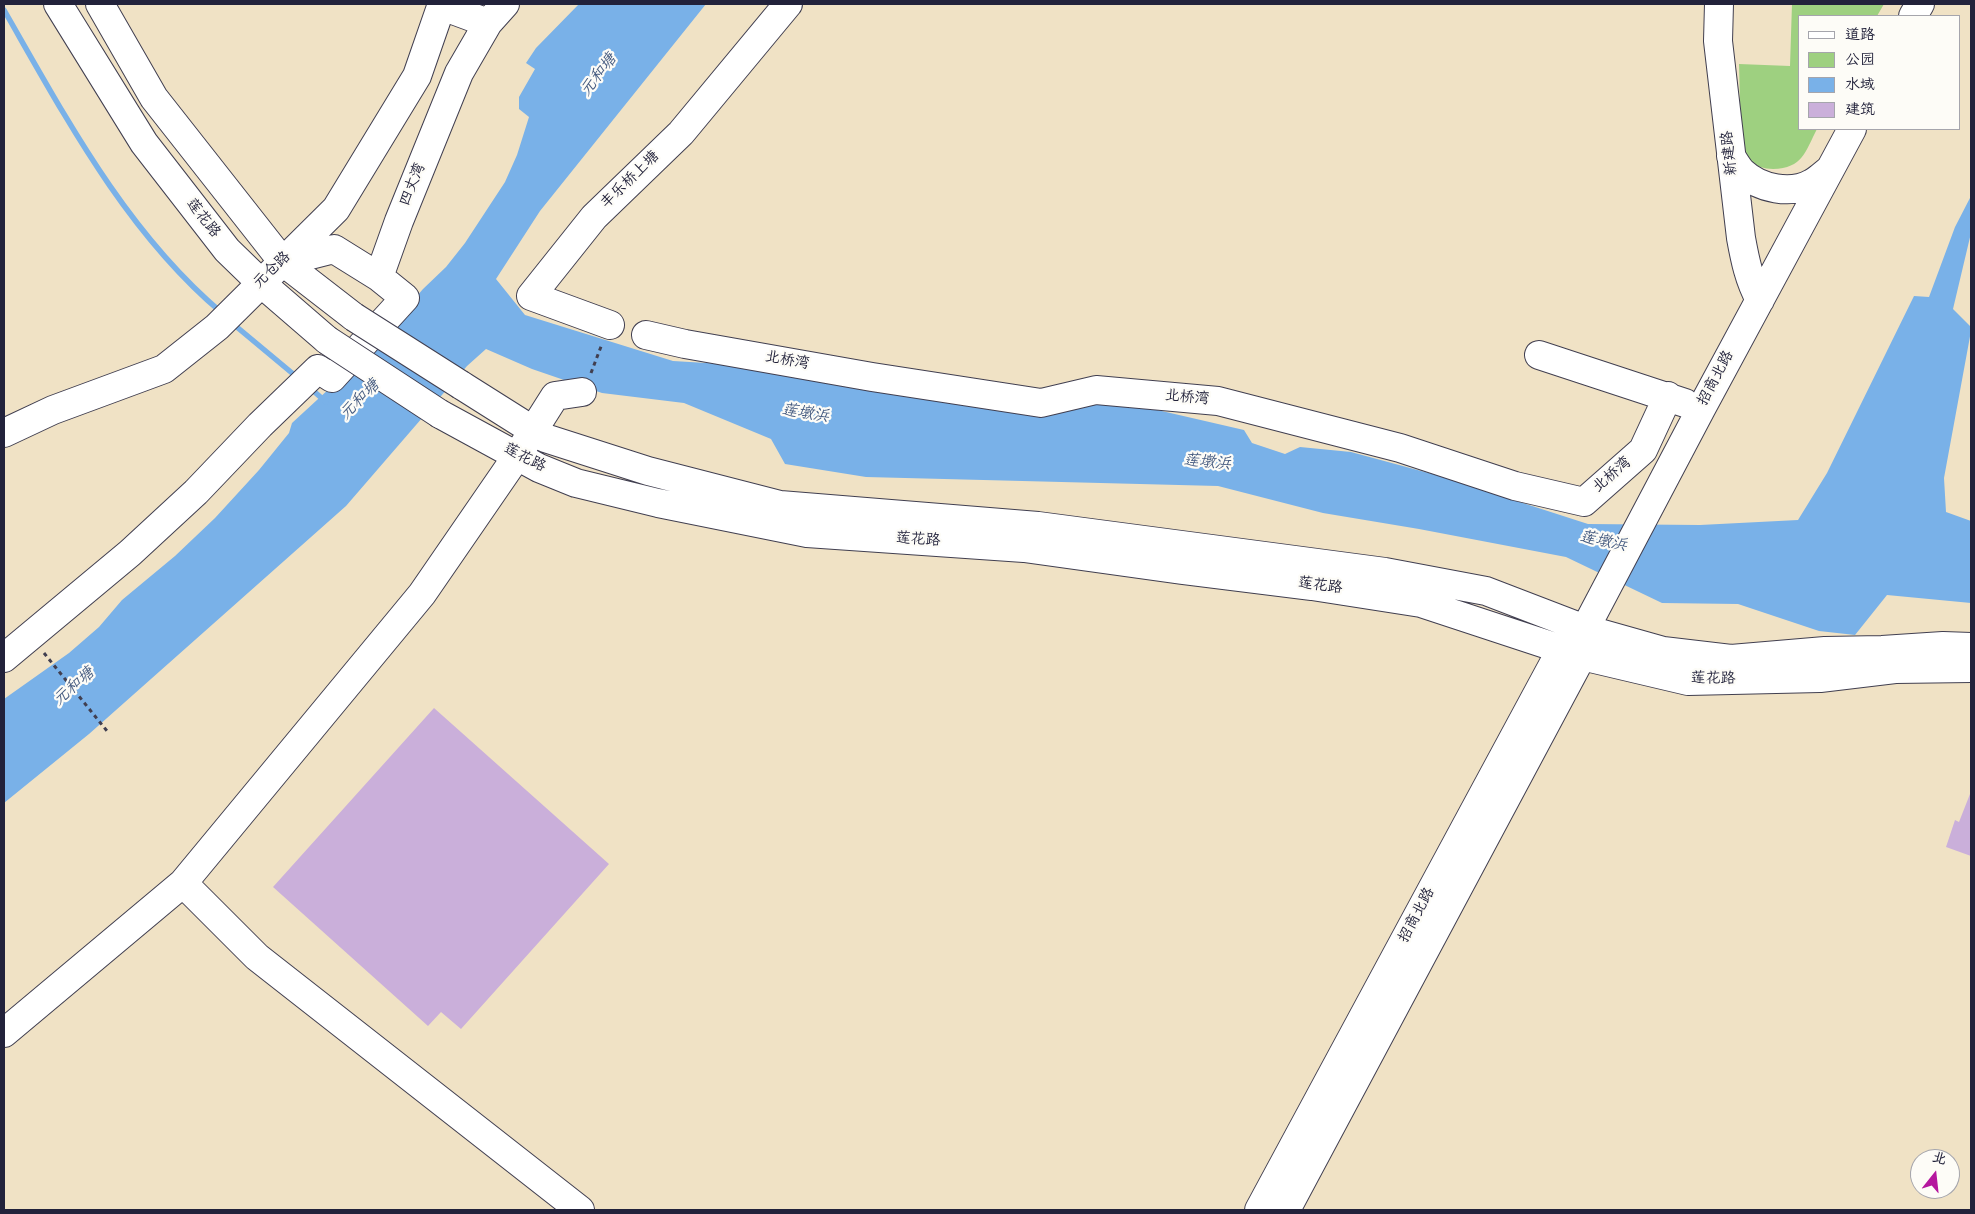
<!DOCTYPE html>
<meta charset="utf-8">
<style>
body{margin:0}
#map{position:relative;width:1975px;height:1214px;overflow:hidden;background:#f0e2c5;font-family:"Gochi Hand","LXGW WenKai TC",sans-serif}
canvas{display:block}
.frame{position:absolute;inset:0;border:5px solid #22223b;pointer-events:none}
.legend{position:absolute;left:1798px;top:15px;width:162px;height:115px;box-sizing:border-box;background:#fdfcf7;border:1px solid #a5a5ac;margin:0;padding:6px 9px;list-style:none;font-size:15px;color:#22223b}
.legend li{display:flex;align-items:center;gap:10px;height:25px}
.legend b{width:25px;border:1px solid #a5a5ac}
.north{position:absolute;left:1910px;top:1149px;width:50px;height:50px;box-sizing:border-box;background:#fdfcf7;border:1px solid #a5a5ac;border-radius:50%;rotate:16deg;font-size:14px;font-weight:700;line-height:20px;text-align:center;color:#22223b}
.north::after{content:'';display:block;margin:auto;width:18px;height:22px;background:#b5179e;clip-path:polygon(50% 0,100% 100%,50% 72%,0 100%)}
</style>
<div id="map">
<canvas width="1975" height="1214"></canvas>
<div class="frame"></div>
<ul class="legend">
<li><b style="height:6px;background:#fff"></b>道路</li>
<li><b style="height:14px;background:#9ed080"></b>公园</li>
<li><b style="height:14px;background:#79b1e8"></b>水域</li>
<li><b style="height:14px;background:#caafda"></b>建筑</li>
</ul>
<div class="north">北</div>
</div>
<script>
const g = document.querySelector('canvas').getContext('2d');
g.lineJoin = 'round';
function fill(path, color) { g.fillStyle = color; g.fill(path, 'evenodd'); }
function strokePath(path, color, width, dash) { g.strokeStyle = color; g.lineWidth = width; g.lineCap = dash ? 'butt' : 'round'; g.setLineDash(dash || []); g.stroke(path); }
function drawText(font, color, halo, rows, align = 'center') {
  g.font = font + ' "Gochi Hand","LXGW WenKai TC",sans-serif'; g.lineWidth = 4.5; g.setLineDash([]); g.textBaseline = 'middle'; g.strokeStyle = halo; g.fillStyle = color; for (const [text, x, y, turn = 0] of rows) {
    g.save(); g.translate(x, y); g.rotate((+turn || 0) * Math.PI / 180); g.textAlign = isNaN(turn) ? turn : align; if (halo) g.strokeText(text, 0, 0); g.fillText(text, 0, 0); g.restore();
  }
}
fill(new Path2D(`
 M1792 4H1884L1877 16H1799V129H1817C1805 152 1803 168 1773 169 1765 169 1754 166 1749 159 1739 143 1740 86 1739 64L1790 66Z`), '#9ed080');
fill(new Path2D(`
 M579 4H706L540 211 496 279 525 315 673 361 757 366 1101 397 1244 430 1252 443 1285 454 1300 447 1351 452 1436 475 1588 524 1700 525 1798 520 1827 473 1914 296 1929 297 1955 227 1971 196V233L1953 309 1971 327V331L1944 478 1946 512 1971 521V603L1887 595 1855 635 1819 631 1738 604 1662 603 1566 557 1419 529 1323 513 1218 486 866 477 785 464 771 439 684 403 602 393 532 369 486 349 467 366 346 506 89 734 4 803V699L69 653 99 627 122 600 175 556 215 518 259 470 289 433 292 423 368 353 423 289 446 267 465 243 505 182 517 155 529 117 519 109V97L535 69 526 63 536 48Z`), '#79b1e8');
strokePath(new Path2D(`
 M4 10C66 118 126 232 222 313
 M232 323 298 378
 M309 387 326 402`), '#79b1e8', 5.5);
fill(new Path2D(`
 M434 708 609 864 461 1029 441 1012 428 1026 273 887Z
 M1970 794H1971V856L1946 847 1955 820 1959 822Z`), '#caafda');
const minor = new Path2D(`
 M1719 4 1718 41 1741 238C1745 260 1749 280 1760 300
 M442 6 488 23
 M1913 16 1920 4
 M1731 156C1734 161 1738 168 1742 172 1760 189 1791 195 1812 183 1818 180 1823 175 1828 171
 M379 277 399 221 459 73 488 23 505 4
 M610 325 531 296 594 217 681 133 788 4
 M646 335 685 344 872 377 1041 403 1096 390 1218 401 1400 448 1515 486 1584 502 1643 450 1668 396
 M1539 355 1685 403
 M4 433 53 410 164 369 217 327 336 209 417 76 442 4
 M4 658 130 553 196 492 260 425 318 369 332 378 405 298 379 277 334 249 283 262
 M183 883 257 957 580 1210
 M4 1033 183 883 422 594 517 456 555 396 582 392
 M1259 1210 1561 650 1585 629 1701 409 1852 129
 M1286 1210 1582 656 1585 634`);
const major = new Path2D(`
 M58 4 144 143 227 250 261 283 327 340
 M100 4 154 98 283 262 354 317
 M461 385 545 438 648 471 780 505 1038 526 1385 572 1486 591 1585 629 1663 651 1731 659 1825 651 1882 650 1943 646 1971 647
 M440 414 539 468 576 483 658 503 807 533 1024 548 1182 570 1312 586 1421 603 1582 656 1688 681 1820 678 1895 669 1971 668`);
strokePath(minor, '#413f50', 30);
strokePath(major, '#413f50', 30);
strokePath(new Path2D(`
 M591 373 602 344
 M44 653 107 731`), '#413f50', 3, [4, 4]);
strokePath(minor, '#fff', 28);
strokePath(major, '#fff', 28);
const majorBridge = new Path2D(`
 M354 317 461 385
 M327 340 440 414`);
strokePath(majorBridge, '#413f50', 30, []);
strokePath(majorBridge, '#fff', 28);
drawText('15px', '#22223b', '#fdfcf7', [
 ["新建路",1731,153,-96],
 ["丰乐桥上塘",631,181,-44],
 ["四丈湾",414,185,-68],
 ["莲花路",202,219,52],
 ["元仓路",273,271,-44],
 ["北桥湾",787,362,10],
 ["招商北路",1717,379,-62],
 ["北桥湾",1187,399,5],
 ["莲花路",524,459,27],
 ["北桥湾",1613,476,-41],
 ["莲花路",918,541,4],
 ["莲花路",1320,587,8],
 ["莲花路",1713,680,1],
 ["招商北路",1418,916,-62]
]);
drawText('italic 16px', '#455b80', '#fdfcf7', [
 ["元和塘",600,76,-52],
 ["元和塘",361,401,-45],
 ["莲墩浜",805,415,9],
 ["莲墩浜",1207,464,5],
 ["莲墩浜",1603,543,12],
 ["元和塘",75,688,-41]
]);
</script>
